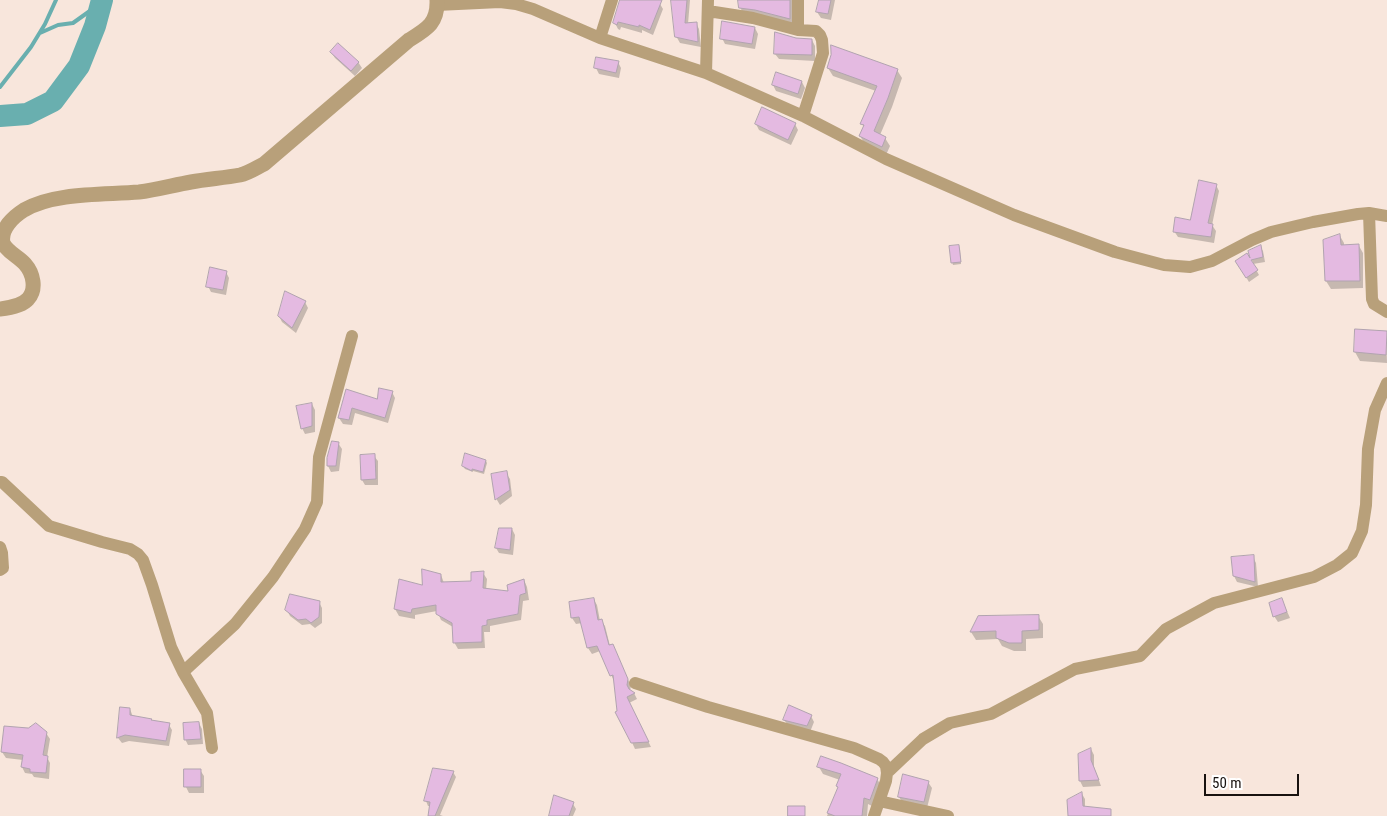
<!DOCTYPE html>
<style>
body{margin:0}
#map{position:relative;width:1387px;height:816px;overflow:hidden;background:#f8e6dc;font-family:"Roboto Condensed",sans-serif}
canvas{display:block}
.scale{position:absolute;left:1204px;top:774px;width:95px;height:22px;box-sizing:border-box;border:2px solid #18120f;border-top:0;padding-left:6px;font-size:15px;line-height:18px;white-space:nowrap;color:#18120f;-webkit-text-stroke:4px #fff;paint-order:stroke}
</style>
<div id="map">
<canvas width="1387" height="816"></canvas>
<div class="scale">50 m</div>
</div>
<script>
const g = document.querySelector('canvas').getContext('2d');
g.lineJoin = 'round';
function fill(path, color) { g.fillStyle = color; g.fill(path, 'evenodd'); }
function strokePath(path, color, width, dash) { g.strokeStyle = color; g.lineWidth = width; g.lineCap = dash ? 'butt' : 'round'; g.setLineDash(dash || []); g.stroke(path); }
fill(new Path2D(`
 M621 0H646L660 4 663 9 653 35 642 30V33L621 27 620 30 618 29 615 23Z
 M673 0H690L688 24 696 23 699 29 701 47 680 43 676 36Z
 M739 0H795L792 24 743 13 740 7Z
 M820 0H835L831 20 821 18 817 12Z
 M755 28 758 34 755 49 725 44 722 38Z
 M796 39 812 40 815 46V61L779 59 775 54Z
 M331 52 358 62 362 68 355 76 335 58Z
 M832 55 897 70 902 78 892 107 880 135 885 138 890 146 886 155 865 144 860 136 864 127 862 124 876 91 833 76 828 68Z
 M618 62 621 68 619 78 599 74 596 68Z
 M802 82 805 88 801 99 776 91 773 85Z
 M756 124H795L798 130 791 145 759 130Z
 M1216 185 1219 191 1212 225 1216 231 1214 243 1178 237 1174 231 1191 221Z
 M1340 236 1344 243V246H1359L1363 253V288L1331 289 1326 281Z
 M959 246 960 249 961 264 953 265 952 262Z
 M1260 247 1263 251 1265 262 1253 264 1259 275 1249 282 1237 262 1253 264 1250 252Z
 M226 272 229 278 226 295 211 292 208 286Z
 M305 302 308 308 296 333 282 322 279 316Z
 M1386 332 1387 363 1360 361 1355 352Z
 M347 391 378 400 392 392 395 398 388 423 355 413 352 425 343 424 339 418Z
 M312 404 315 410V432L305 434 302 428Z
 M338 443 342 449 339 471 331 472 328 466V458Z
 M374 456 378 461V485H365L362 480Z
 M486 461 487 463 484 474 473 471V472L465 469 463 466Z
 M506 473 510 479 512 496 500 505 497 500 493 475Z
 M512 529 515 535 513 555 499 553 496 548Z
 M1253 557 1256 563 1258 587 1237 582 1234 576Z
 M483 573 487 579 486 590 510 592 524 580 527 587 529 600 523 601 521 620 490 626V632H484L485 648 458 649 454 642 453 627 441 620 437 611 415 615V619L399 616 395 609 441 575 444 583 472 582Z
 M594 600 597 605 600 621H601L605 626 610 646 615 651 631 686 630 691 634 693 637 699 629 703 651 747 635 749 618 712 614 681 600 651 592 654 588 648 582 623 576 624 572 618Z
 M1282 600 1290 618 1278 622 1274 616Z
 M319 602 322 608V623L315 628 310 624 302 625 290 616 287 610Z
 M1038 616 1043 624V638L1026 639V651H1014L1002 646 998 639 976 640 971 632 979 617Z
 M121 708 130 709 133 717 169 725 172 730 169 746 129 741 122 743 118 738Z
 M811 716 814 722 810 732 788 725 784 720Z
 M199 723 202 729 203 744 188 745 185 739Z
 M46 733 50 739 47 757 50 763 49 779 34 777 32 774 25 773 22 767 23 760 6 758 2 752Z
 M1091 749 1094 755V767L1101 786 1083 787 1080 781 1079 754Z
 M819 767 877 779 882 787 874 807 868 804 867 816H827L839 789 837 786 840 780 823 774Z
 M200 770 204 776V793H189L186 787Z
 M453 772 456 777 440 815 443 816H429L431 806H428L426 801Z
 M928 782 932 788 927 808 902 802 899 797Z
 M1082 794 1085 799V807L1095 816H1069Z
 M573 804 576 809 573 816H550Z`), '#0003');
strokePath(new Path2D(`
 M40 33 58 25 73 23 101 3
 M0 87 31 47 45 24 56 0`), '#69afaf', 4);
strokePath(new Path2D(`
 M0 116 27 114 53 101 79 66 95 26 102 0`), '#69afaf', 22);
const building = new Path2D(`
 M620 0H662L650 30 639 25V27L618 22 617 25 613 23Z
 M671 0H687L685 23 697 22 698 42 675 37Z
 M738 0H790V19L755 10 739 8Z
 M819 0H831L828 14 816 12Z
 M722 21 755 27 752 44 720 39Z
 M775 32 796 38 812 39V55L774 54Z
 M338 43 359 62 351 71 330 52Z
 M831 45 898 69 888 98 874 131 886 137 882 147 859 136 864 125 860 124 877 86 827 68 831 55Z
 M596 57 619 61 616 73 594 68Z
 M776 72 802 81 798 94 772 85Z
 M762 107 796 123 788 140 755 124Z
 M1199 180 1217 184 1208 223 1213 224 1211 237 1173 232 1175 217 1190 220Z
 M1340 234 1341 245 1359 244 1360 281H1325L1323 240Z
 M959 245 961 262 951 263 949 246Z
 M1261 245 1263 257 1251 260 1258 270 1246 278 1235 261 1247 253 1250 258 1248 251Z
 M210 267 227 271 223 290 206 287Z
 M285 291 306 301 292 328 278 316Z
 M1355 329 1387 331 1386 355 1354 352Z
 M379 388 393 391 385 418 352 408 349 420 338 418 346 389 377 399Z
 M312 403V426L301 429 296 406Z
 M332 441 339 442 336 466H327V458Z
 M465 453 486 460 483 472 472 469V471L462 466Z
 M375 454 376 479 361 480 360 455Z
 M507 471 510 490 495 500 491 474Z
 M499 528H512L510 550 495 548Z
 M1254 555 1255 582 1233 576 1231 557Z
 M422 569 441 574V582L471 581V572L484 571 483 588 508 591 507 585 524 579 526 593 520 595 518 614 487 620V625L482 626V642L453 643 452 623 436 614V605L412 609 411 613 394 609 399 579 422 585Z
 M290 594 320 601 319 617 311 623 306 619 298 620 285 610Z
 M594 598 598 620 602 619 609 645 613 644 628 679 627 685 629 689 635 693 627 697 649 742 631 743 615 712 617 711 613 675 610 676 597 646 587 648 579 617 571 618 569 602Z
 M1282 598 1287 612 1273 617 1269 603Z
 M1039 615V630L1022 631V643H1009L996 638V631L970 632 978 616Z
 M789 705 812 715 807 726 783 720Z
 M120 707 130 708V715L152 719 151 720 170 723 166 741 125 735 117 738Z
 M199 722 201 739 184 740 183 723Z
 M36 723 47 732 43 755 48 756 46 773 30 772V769L21 767 23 755 1 752 4 726 28 728Z
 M1091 748V760L1099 780 1079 781 1078 754Z
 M821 756 841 763 878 778 870 800 864 798 862 816H835L827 813 838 787 836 786 841 774 817 767Z
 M433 768 454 771 435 816H428L430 802 424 801Z
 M184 769H201V787H184Z
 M903 774 929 781 924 802 898 797Z
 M1082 792 1083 806 1111 809V816H1068L1067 800Z
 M554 795 574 802 569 816H549Z
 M788 806H805V816H788Z`);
fill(building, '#e4bae1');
strokePath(building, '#b1a3af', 1);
strokePath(new Path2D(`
 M798 0V30
 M437 5 500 2 516 4 533 9 600 38 706 73 803 116 886 159 1014 215 1115 252 1164 265 1190 267 1212 261 1252 240 1271 232 1313 222 1358 214 1369 213 1387 216
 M708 11 753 18 798 30 816 31 820 35 822 40 823 53 803 116
 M600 38 612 0
 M706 73 708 0
 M1369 213 1372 299 1374 304 1387 312
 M0 482H2L49 526 102 542 130 549 138 554 143 560 152 585 171 647 183 672 207 713 212 748
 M0 547 2 553 3 568 0 570
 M183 672 235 624 273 577 305 529 317 502 319 457 352 336
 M635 683 708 707 854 748 879 759 883 762 886 766 887 773 886 781 874 816
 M887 773 923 739 950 723 991 714 1075 669 1140 656 1166 629 1214 603 1314 577 1337 565 1352 553 1362 531 1366 505 1368 449 1375 410 1387 383
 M879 801 948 816`), '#b8a07a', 12);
strokePath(new Path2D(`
 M0 309C9 308 22 306 28 299 37 289 33 273 25 264 19 257 7 252 3 243 0 229 13 217 24 210 54 192 105 195 139 192 156 190 174 185 191 182 207 179 224 178 240 175 249 173 256 168 264 164L409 40C427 29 438 23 437 0`), '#b8a07a', 15);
</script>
